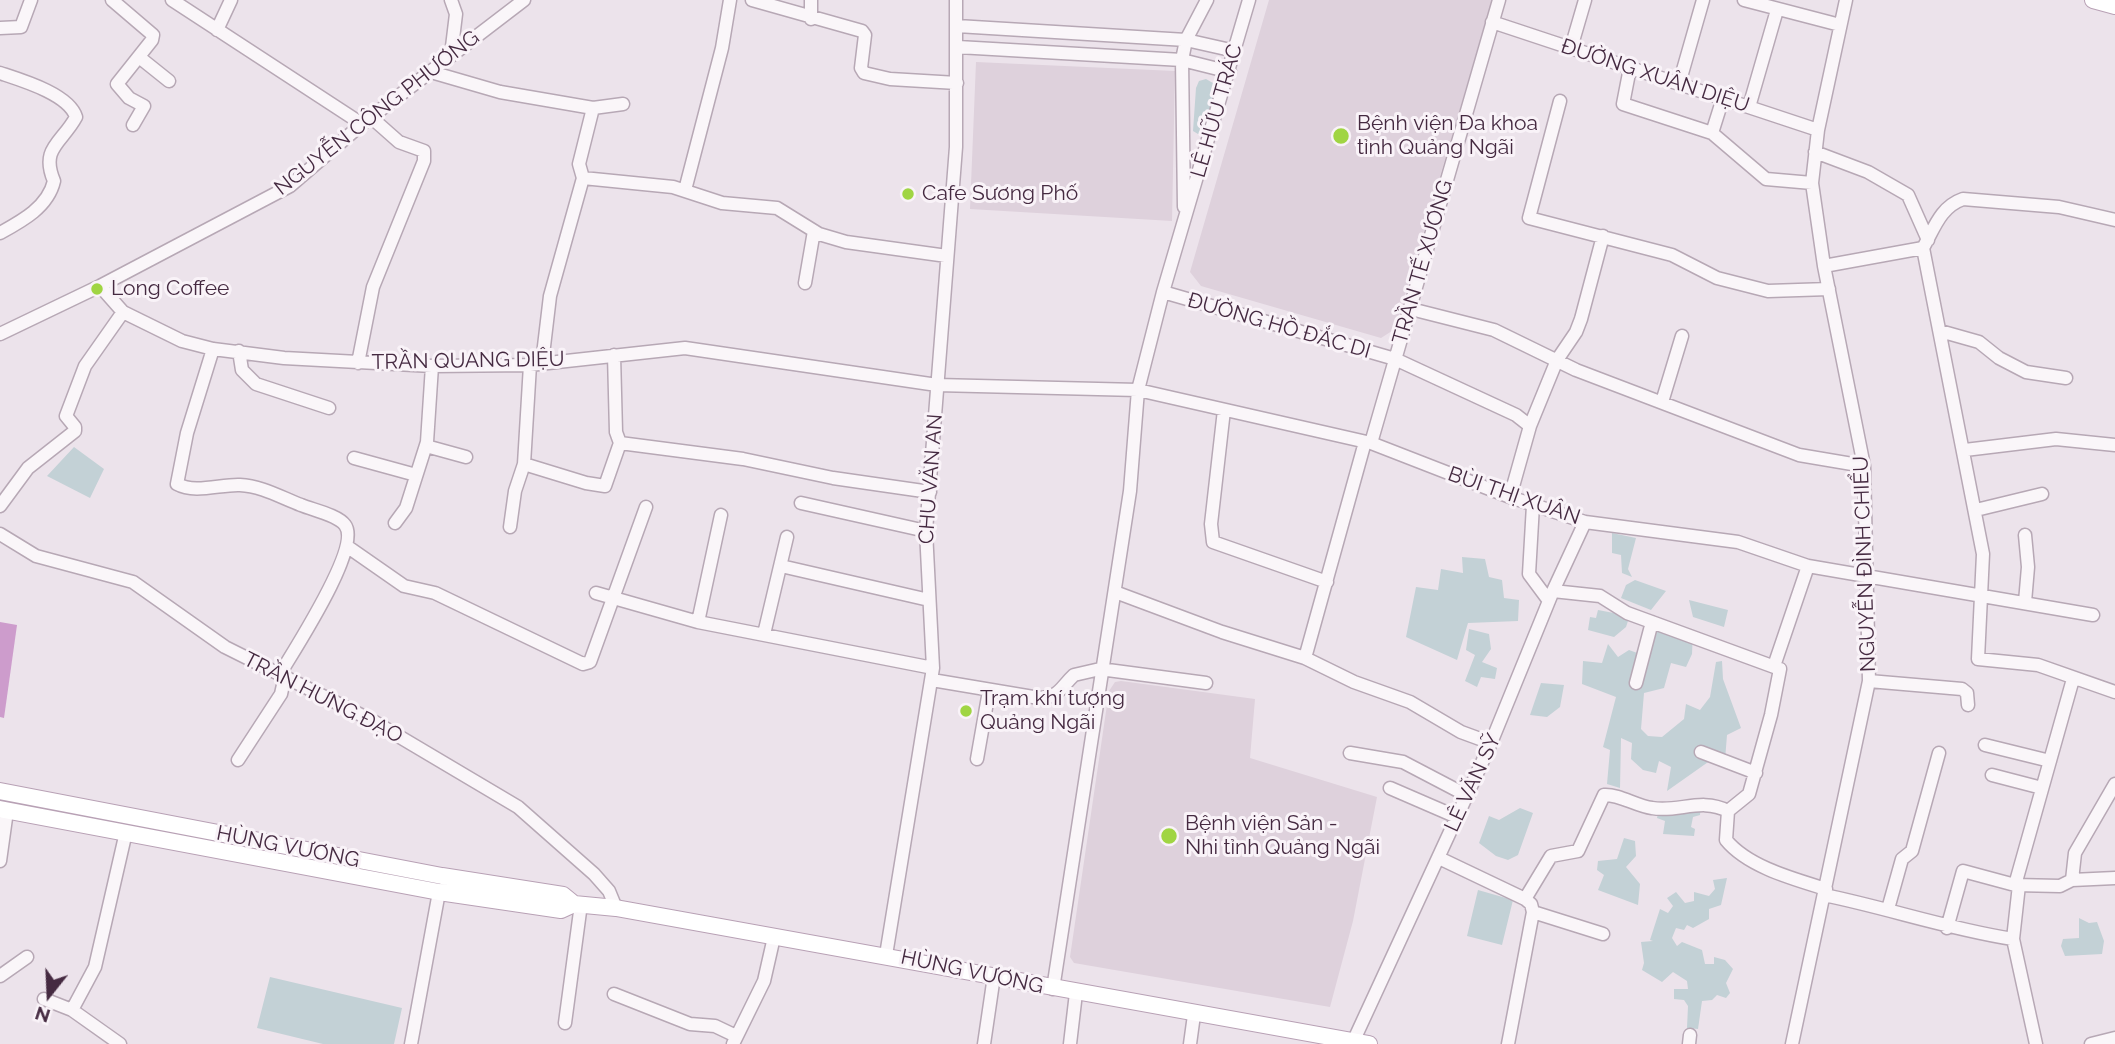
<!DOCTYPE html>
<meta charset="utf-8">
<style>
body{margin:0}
#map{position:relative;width:2115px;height:1044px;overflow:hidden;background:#ece3eb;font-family:Raleway,sans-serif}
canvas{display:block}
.north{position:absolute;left:14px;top:960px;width:70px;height:70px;-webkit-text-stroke:5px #f9f3f8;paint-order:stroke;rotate:198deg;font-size:19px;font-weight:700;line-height:28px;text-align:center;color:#452a41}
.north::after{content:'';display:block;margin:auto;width:24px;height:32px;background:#452a41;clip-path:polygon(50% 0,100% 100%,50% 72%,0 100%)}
</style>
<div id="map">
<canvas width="2115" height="1044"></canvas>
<div class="north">N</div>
</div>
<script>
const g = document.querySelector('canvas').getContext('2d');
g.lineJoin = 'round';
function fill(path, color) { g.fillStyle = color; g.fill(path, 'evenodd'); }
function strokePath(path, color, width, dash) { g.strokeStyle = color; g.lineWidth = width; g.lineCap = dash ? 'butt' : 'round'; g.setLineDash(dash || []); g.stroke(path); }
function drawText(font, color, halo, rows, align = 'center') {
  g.font = font + ' Raleway,sans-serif'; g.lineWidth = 6; g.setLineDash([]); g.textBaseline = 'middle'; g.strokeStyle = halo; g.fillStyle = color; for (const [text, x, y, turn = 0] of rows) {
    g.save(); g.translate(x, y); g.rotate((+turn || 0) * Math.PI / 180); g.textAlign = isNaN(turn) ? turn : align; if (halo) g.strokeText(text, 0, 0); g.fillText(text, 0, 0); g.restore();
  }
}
fill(new Path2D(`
 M1269 0H1492L1395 329 1381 338 1201 286 1190 272Z
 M976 62 1175 71 1172 221 970 209Z
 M1121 681 1255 699 1250 758 1377 797 1353 921 1330 1007 1074 963 1070 957 1109 691 1115 682Z`), '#ded1dc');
fill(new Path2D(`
 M1206 79 1218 86 1203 133 1198 134 1193 131 1196 88 1199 81Z
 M74 447 104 469 90 498 47 476Z
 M1612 533 1636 538 1628 569 1632 577 1622 573 1621 555 1612 553Z
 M1462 557 1485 559 1489 577 1502 580 1504 598 1519 600 1518 621 1468 623 1457 660 1406 637 1416 587 1438 590 1441 569 1463 573Z
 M1635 580 1666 591 1651 610 1621 598 1626 585Z
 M1689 600 1728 610 1724 627 1693 617Z
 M1598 610 1619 614 1631 612 1626 627 1614 637 1588 630 1590 617 1596 618Z
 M1658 623 1693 632 1692 654 1686 667 1671 663 1664 688 1644 693 1641 729 1648 736 1662 737 1684 719 1686 704 1700 710 1710 697 1716 662 1722 661 1723 679 1741 728 1727 735 1725 760H1711L1667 791 1671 767 1659 761 1656 773 1643 770 1631 759 1632 743 1621 738 1620 788 1607 784 1610 750 1603 747 1616 697 1582 684 1583 661 1602 663 1608 644 1618 657 1629 650 1640 654 1647 634 1656 635Z
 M1469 629 1489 634 1491 649 1482 662 1497 668 1495 679 1481 677 1477 687 1465 681 1475 655 1466 650Z
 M1541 683 1564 685 1560 707 1547 717 1530 715Z
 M1701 802 1700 815 1693 817 1691 827 1695 829 1694 836 1663 834 1665 821 1657 818 1659 809Z
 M1520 808 1533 813 1518 855 1508 860 1496 856 1479 843 1489 816 1499 820Z
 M1624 838 1635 841 1636 856 1626 867 1640 884 1638 905 1598 890 1604 875 1597 870 1598 861 1617 859Z
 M1727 878 1721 905 1709 909V919L1693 928 1687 925 1684 930 1676 928 1672 938 1677 946 1682 942 1702 950 1705 964H1714V957L1725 960 1733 969 1726 983 1730 993 1726 998 1717 995 1712 1000 1702 1001 1698 1029 1687 1028 1688 1006 1684 1000 1674 999V989H1688L1687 981 1673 972 1662 982 1642 970 1644 963 1641 942 1653 941 1650 940 1660 909 1668 913 1673 906 1667 898 1676 892 1685 903 1694 901V892L1709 896 1715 889 1713 880Z
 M1478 890 1513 900 1502 945 1467 936Z
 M2079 918 2089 923 2097 922 2104 941 2102 954 2065 956 2061 946 2063 939 2079 938Z
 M270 977 402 1008 394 1044H323L257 1028Z`), '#c3d1d6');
fill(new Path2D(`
 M0 622 17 625 4 718 0 717Z`), '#cd9ccc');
const minor = new Path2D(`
 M112 0 153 35 152 40 117 84 129 98 144 106 133 125
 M172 0 362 124
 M752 0 862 31 865 35 861 68 864 73 890 79 957 83
 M1744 0 1840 25
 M811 19V0
 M1492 22 1818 130
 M957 26 1186 40 1235 51
 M0 28 21 27 31 0
 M217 30 231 0
 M958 47 1182 60 1230 72
 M1571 48 1585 0
 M451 55 456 14 451 0
 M139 57 169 81
 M1630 68 1623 104 1712 133 1766 179 1812 183
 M431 72 500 92 593 108 579 164 583 178 673 187 722 203 777 208 819 234 846 242 947 256
 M0 73C21 80 69 94 76 117 62 143 40 148 54 181 48 207 22 221 0 233
 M1679 84 1703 0
 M1560 101 1529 218 1672 255 1717 278 1768 291 1829 289
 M1749 107 1777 10
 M593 108 623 104
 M1712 133 1723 98
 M1815 152 1868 172 1908 195 1928 240
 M685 190 722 48 730 0
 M1184 207 1182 60 1186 40 1207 0
 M2115 220 2059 207 1963 199C1940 207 1934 229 1923 248L1983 554 1978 659 2038 665 2115 692
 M1824 266 1923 248
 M805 283 814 231
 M100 286 123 312 182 341 213 349 284 358 432 366 530 365 685 348 937 385 1138 390 1371 443 1510 497 1585 522 1738 542 1808 566 2093 615
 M1163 292 1395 359 1516 415 1530 426
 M1411 309 1494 330 1576 370 1799 455 1864 466
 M1940 331 1979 342 1999 358 2026 372 2066 378
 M0 334 100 286 290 186 362 124 524 0
 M213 349 187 433 177 484C195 494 221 484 240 485 262 486 282 498 301 505 313 510 338 515 345 525 362 547 294 650 280 674
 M239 351 242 370 256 384 329 408
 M614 355 616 432 620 443 743 459 833 478 930 492
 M358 363 373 287 424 161V151L399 142 373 119
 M542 363 550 296 583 178
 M1662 402 1682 336
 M1224 410 1211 524 1213 542 1327 582
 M1371 443 1499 0
 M426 446 466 457
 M1965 450 2056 439 2115 445
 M354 458 416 475
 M524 464 586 483 605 486 620 443
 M1510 497 1530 426 1557 360 1576 332 1581 319 1603 236
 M801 503 926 531
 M1533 505 1529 574 1549 601
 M0 506 28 468 75 431V427L66 416 85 366 123 312
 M1976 510 2042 494
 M395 523 406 508 427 442 432 366
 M510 527 515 491 524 464 530 365
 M0 534 36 556 133 582 225 647 373 721 518 807 594 874 609 891 616 908
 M348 547 404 586 435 593 583 664 590 662 646 507
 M781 566 929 600
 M1553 591 1600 596 1627 613 1780 669 1771 715 1749 794 1728 811
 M1115 592 1222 632 1305 658 1354 682 1410 702 1461 732 1491 743
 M596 593 698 622 933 668
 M2025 602 2028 567 2025 535
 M698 622 721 515
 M764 634 787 537
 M1305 658 1365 442
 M1774 666 1808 566
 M932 680 1039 698C1060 697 1060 688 1074 675L1100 669 1206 683
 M1869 681 1962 689 1967 693 1968 705
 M1636 683 1652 622
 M1985 745 2050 761
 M1701 752 1756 773
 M1350 753 1403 762 1468 796
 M977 759 989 691
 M238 760 281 694 285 676
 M1992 775 2042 788
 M1390 788 1457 817
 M1439 858 1525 899
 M0 861 7 811
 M2072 880 2075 853 2115 784
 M2015 885 2073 679
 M1824 895C1888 908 1948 929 2013 939L2036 1044
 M1888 909 1902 859 1912 851 1939 753
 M1533 912 1603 934
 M1947 928 1963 871 2015 885 2060 886 2072 880 2115 878
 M2013 939 2019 885
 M886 955 933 668 926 531 956 147V0
 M0 976 27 957
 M1053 989 1130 491 1138 390 1163 292 1249 0
 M614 994 690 1024 715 1026 736 1036
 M44 999 72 1010
 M565 1023 581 904
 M1353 1042 1491 743 1553 591 1585 522
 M120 1044 72 1010 95 967 126 832
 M411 1044 439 892
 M733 1044 764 981 774 937
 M984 1044 994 976
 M1070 1044 1076 993
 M1190 1044 1194 1015
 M1508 1044 1533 912 1531 904 1525 899 1551 856 1578 851 1604 795C1619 794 1636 806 1652 808 1678 813 1701 797 1728 811L1726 840C1748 867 1794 879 1826 889
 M1689 1044 1690 1035
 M1792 1044 1869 681 1864 466 1824 266 1812 183 1818 130 1846 0
 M2091 1044 2115 1038`);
const major = new Path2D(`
 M2093 0 2115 6
 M0 791 442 876 563 895 574 904
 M0 809 439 892 561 910 574 904 616 908 1369 1044`);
strokePath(minor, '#b7a8b5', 15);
strokePath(major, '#b8a1b5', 18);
strokePath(minor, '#faf6f9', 12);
strokePath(major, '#fff', 16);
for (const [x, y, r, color] of [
 [1341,136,9,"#a0d543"],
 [908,194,7,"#a0d543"],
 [97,289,7,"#a0d543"],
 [966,711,7,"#a0d543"],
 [1169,836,9,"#a0d543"]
]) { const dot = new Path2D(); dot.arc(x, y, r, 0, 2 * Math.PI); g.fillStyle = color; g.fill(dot); strokePath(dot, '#f9f3f8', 2.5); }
drawText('21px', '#452a41', '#f9f3f8', [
 ["ĐƯỜNG XUÂN DIỆU",1655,76,18],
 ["LÊ HỮU TRÁC",1217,111,-74],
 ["NGUYỄN CÔNG PHƯƠNG",377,113,-38],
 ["TRẦN TẾ XƯƠNG",1423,262,-74],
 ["ĐƯỜNG HỒ ĐẮC DI",1279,326,16],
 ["TRẦN QUANG DIỆU",468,361,-1],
 ["CHU VĂN AN",931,479,-86],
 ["BÙI THỊ XUÂN",1514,496,19],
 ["NGUYỄN ĐÌNH CHIỂU",1865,564,-92],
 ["TRẦN HƯNG ĐẠO",323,698,27],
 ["LÊ VĂN SỸ",1473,783,-65],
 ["HÙNG VƯƠNG",288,847,11],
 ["HÙNG VƯƠNG",972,972,12]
]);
drawText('21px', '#452a41', '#f9f3f8', [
 ["Bệnh viện Đa khoa",1357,124],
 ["tỉnh Quảng Ngãi",1357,148],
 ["Cafe Sương Phố",922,194],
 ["Long Coffee",111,289],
 ["Trạm khí tượng",980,699],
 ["Quảng Ngãi",980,723],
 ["Bệnh viện Sản -",1185,824],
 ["Nhi tỉnh Quảng Ngãi",1185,848]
], 'left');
</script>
